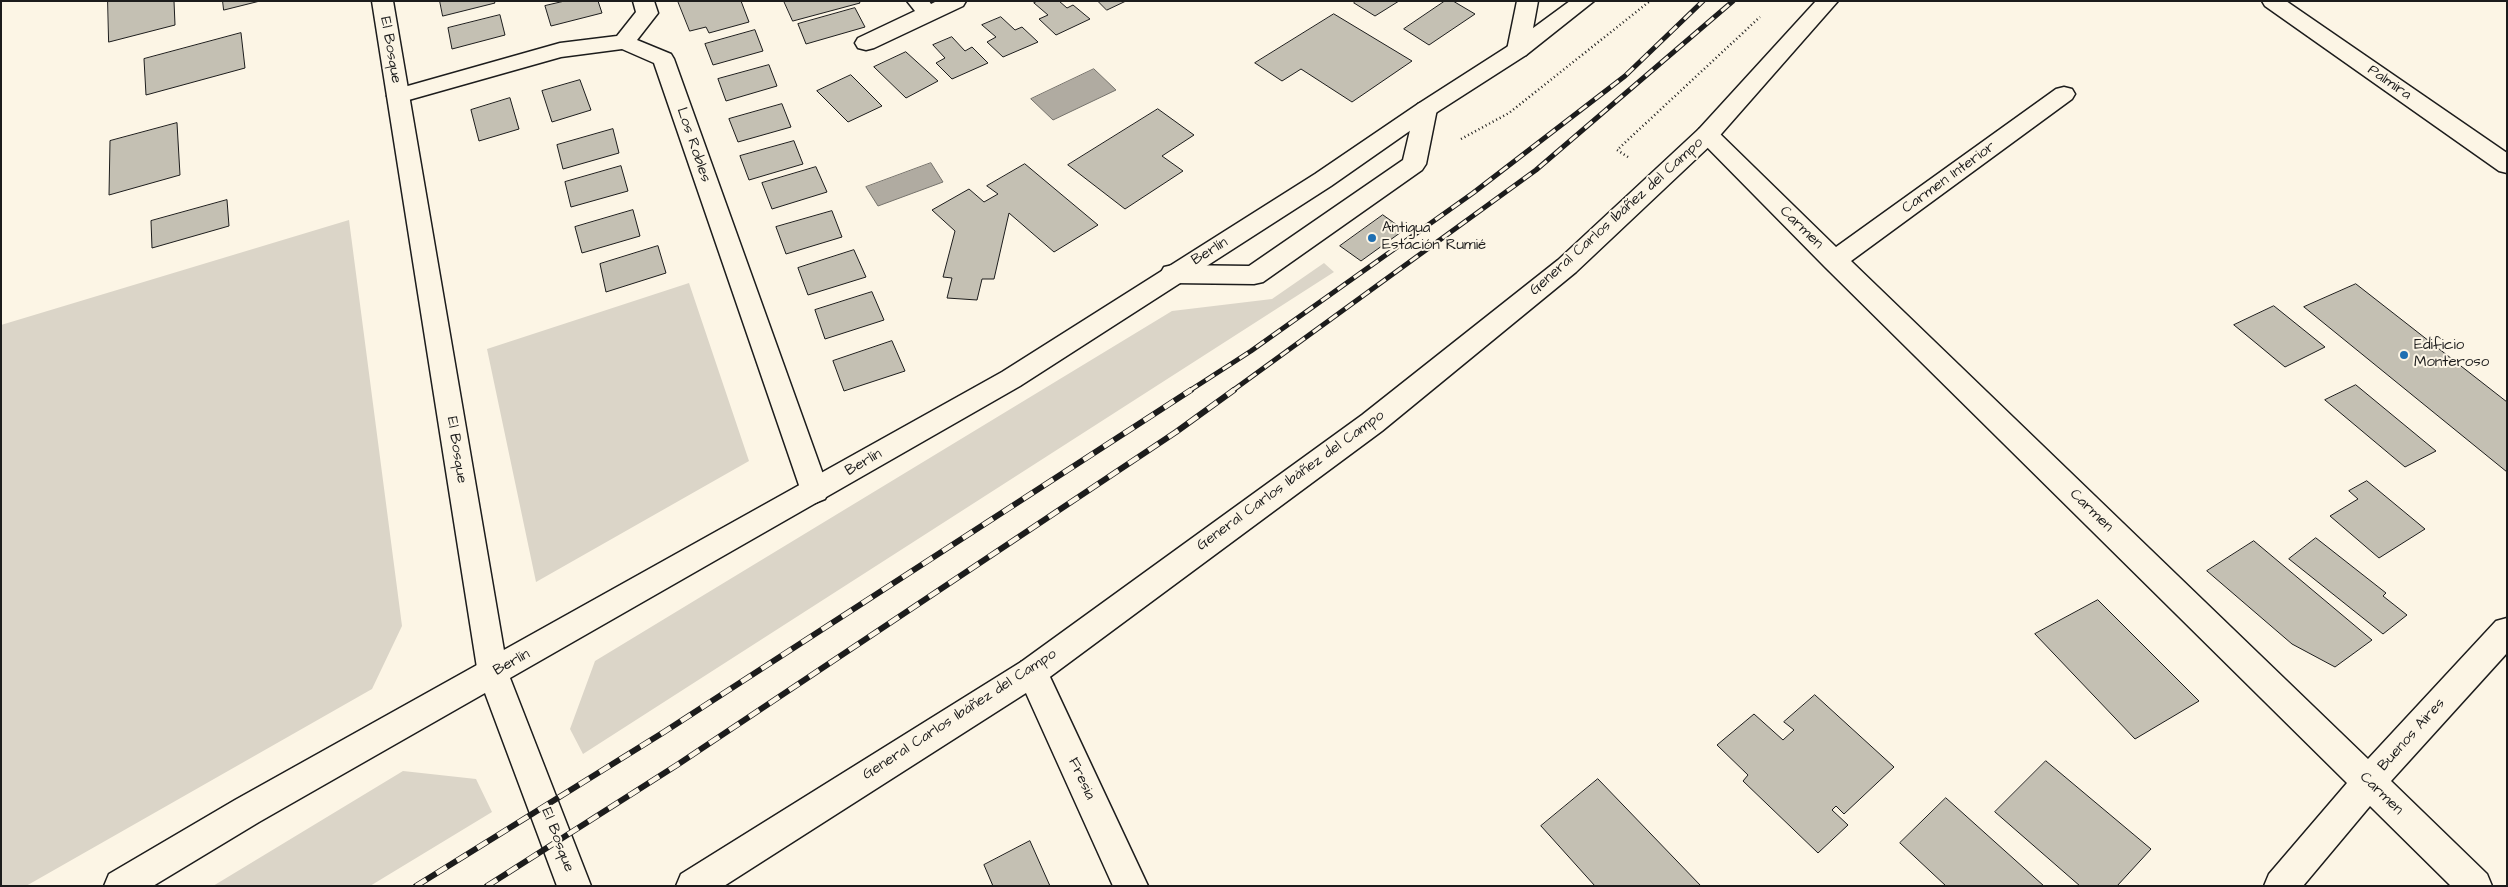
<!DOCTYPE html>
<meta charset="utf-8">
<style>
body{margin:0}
#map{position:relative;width:2508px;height:887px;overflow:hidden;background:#fcf5e5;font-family:"Architects Daughter",sans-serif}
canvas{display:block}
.frame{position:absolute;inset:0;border:2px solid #1c1c1c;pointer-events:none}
</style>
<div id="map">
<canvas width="2508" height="887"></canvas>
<div class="frame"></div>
</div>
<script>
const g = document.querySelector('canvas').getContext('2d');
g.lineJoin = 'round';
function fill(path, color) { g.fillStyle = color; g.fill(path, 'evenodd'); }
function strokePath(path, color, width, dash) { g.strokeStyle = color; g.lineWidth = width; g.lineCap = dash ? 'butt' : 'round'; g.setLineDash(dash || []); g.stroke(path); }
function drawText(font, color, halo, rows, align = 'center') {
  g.font = font + ' "Architects Daughter",sans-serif'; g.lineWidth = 4; g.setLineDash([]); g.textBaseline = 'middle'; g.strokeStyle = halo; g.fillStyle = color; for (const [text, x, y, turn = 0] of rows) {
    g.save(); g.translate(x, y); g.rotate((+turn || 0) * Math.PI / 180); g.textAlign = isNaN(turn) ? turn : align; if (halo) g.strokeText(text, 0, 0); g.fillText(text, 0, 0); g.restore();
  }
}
fill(new Path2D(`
 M349 220 402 626 372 689 26 886H1V325Z
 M1324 263 1334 272 583 754 570 729 595 661 1172 311 1272 299Z
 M689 283 749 461 536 582 487 349Z
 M403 771 476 779 492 812 370 886H213Z`), '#dbd5c8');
const water = new Path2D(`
 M1094 69 1116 90 1053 120 1031 99Z
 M931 163 943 182 878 206 866 187Z`);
fill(water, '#b0aba1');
strokePath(water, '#75726c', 1);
const building = new Path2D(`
 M108 1H174L175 25 109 42Z
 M223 1H260L224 10Z
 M440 1H494L495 3 443 16Z
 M565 1H598L602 13 551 26 545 6Z
 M678 1H741L749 22 709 33 706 27 690 31Z
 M784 1H859L860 3 793 21Z
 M1038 1H1059L1067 8 1073 5 1090 19 1056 35 1039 19 1048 15 1034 3Z
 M1098 1H1126L1107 10Z
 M1356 1H1399L1375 16 1354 3Z
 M1445 1H1453L1475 14 1429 45 1404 29Z
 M855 8 865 27 806 44 798 24Z
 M1334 14 1412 61 1352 102 1301 69 1282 81 1255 63Z
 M500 15 505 35 452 49 448 28Z
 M1001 17 1015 30 1022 27 1038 42 1003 57 987 42 996 37 982 25Z
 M755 30 763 51 713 65 705 44Z
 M241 33 245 68 146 95 144 59Z
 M952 37 965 51 972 47 988 63 952 79 936 63 945 58 933 45Z
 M906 52 938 81 906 98 874 67Z
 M769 65 777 86 726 101 718 79Z
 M851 75 882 106 848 122 817 91Z
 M580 80 591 110 552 122 542 91Z
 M510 98 519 129 479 141 471 110Z
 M782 104 791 127 738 142 729 119Z
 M1158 109 1194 135 1162 156 1183 171 1125 209 1068 165Z
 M177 123 180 175 109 195 110 141Z
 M613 129 619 153 563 169 557 145Z
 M794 141 803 164 749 180 740 156Z
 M1025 164 1098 225 1054 252 1009 213 994 279H982L977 300 947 298 952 278 943 277 955 231 932 210 969 189 984 202 998 194 987 186Z
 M621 166 628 191 571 207 565 182Z
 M816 167 827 192 772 209 762 183Z
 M227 200 229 226 152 248 151 221Z
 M633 210 640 236 582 253 575 227Z
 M832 211 842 237 786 254 776 227Z
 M1383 215 1404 230 1361 261 1340 246Z
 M658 246 666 273 606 292 600 264Z
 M854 250 866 277 808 295 798 268Z
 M2356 284 2507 402V472L2304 307Z
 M872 292 884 320 825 339 815 310Z
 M2274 306 2325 347 2285 367 2234 325Z
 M892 341 905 371 844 391 833 361Z
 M2356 385 2436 451 2405 467 2325 400Z
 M2367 481 2425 529 2379 558 2330 516 2358 499 2349 491Z
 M2316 538 2386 593 2383 596 2407 615 2383 634 2289 559Z
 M2254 541 2372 640 2335 667 2292 644 2207 571Z
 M2098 600 2199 701 2135 739 2035 634Z
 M1815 695 1894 767 1844 814 1836 806 1832 810 1848 825 1818 853 1743 781 1748 775 1717 745 1754 714 1783 740 1794 730 1784 722Z
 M2046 761 2151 849 2117 886H2080L1995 812Z
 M1598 779 1701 886H1595L1541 826Z
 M1946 798 2044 886H1946L1900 843Z
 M1030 841 1050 886H993L984 865Z`);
fill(building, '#c4c0b3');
strokePath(building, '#1c1c1c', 1);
const service = new Path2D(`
 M1426 101 1434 104 1437 109 1426 164 1422 170 1263 282 1254 284 1173 283 1164 281 1160 274 1164 267 1173 265 1249 266 1403 160 1415 109 1418 104Z`);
const minor = new Path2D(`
 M633 1H654L658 13 637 40 671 54 674 59 829 491 825 499 815 503 805 499 801 491 654 63 622 49 561 57 398 103 390 101 387 96 390 91 560 43 617 36 636 12Z
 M907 1H929L931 4 937 1H966L963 6 874 48 866 50 858 48 855 43 858 38 915 11Z
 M1517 1H1538L1529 50 1526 55 1518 57 1510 55 1507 50Z
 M2262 1H2286L2507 153V173L2499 171 2265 6Z
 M2064 87 2072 89 2075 94 2072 99 1851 261 2368 759 2496 621 2507 618V653L2391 781 2487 874 2492 886H2451L2370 806 2303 886H2264L2269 874 2347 783 1825 267 1695 135 1699 129 1707 127 1715 129 1836 247 2056 89Z`);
const tertiary = new Path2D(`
 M372 1H393L508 674 504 684 493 688 482 684 478 674Z
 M1816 1H1838L1715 141 1576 272 1382 431 1043 682 1032 686 1021 682 1017 672 1021 662 1362 415 1558 260 1699 129Z`);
const secondary = new Path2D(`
 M1570 1H1594L1526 55 1434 114 1331 186 1020 386 510 678 591 886H557L485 693 259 822 153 886H104L109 874 235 800 1002 372 1315 174 1418 104 1510 45Z
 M1032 658 1043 662 1148 886H1113L1026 693 724 886H676L681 874 1021 662Z`);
strokePath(service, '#1c1c1c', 3);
strokePath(minor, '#1c1c1c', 3);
strokePath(tertiary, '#1c1c1c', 3);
strokePath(secondary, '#1c1c1c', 3);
strokePath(new Path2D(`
 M1461 139 1509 113 1650 1
 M1628 157 1617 150 1760 17`), '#1c1c1c', 2.5, [1, 3]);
fill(service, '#fcf5e5');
fill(minor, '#fcf5e5');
fill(tertiary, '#fcf5e5');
fill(secondary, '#fcf5e5');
const railFar1 = new Path2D(`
 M1189 391 1251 351 1473 193 1625 76 1703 1
 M1232 391 1536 170 1733 1`);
const rail = new Path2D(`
 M416 886 664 732 1191 390
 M487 886 677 765 1176 432 1234 390`);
strokePath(railFar1, '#1c1c1c', 5);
strokePath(rail, '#1c1c1c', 6);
strokePath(railFar1, '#fcf5e5', 3, [10]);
strokePath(rail, '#fcf5e5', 4.5, [12]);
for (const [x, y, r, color] of [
 [1372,238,5,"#1f6fb2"],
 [2404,355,5,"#1f6fb2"]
]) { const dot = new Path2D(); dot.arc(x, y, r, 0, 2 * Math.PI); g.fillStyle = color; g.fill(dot); strokePath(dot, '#fcf5e5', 2); }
drawText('15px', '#1c1c1c', '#fcf5e5', [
 ["El Bosque",390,50,80],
 ["Palmira",2389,83,35],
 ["Los Robles",693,145,71],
 ["Carmen Interior",1949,178,-36],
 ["General Carlos Ibáñez del Campo",1617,217,-42],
 ["Carmen",1801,228,44],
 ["Berlín",1210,252,-32],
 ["El Bosque",456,450,81],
 ["Berlín",864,463,-30],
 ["General Carlos Ibáñez del Campo",1291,481,-36],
 ["Carmen",2091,511,44],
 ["Berlín",512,663,-29],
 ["General Carlos Ibáñez del Campo",960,715,-33],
 ["Buenos Aires",2412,735,-48],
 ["Fresia",1081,779,65],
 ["Carmen",2381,794,44],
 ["El Bosque",557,840,69]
]);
drawText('15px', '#1c1c1c', '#fcf5e5', [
 ["Antigua",1382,229],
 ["Estación Rumié",1382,246],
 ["Edificio",2414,346],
 ["Monteroso",2414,363]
], 'left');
</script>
